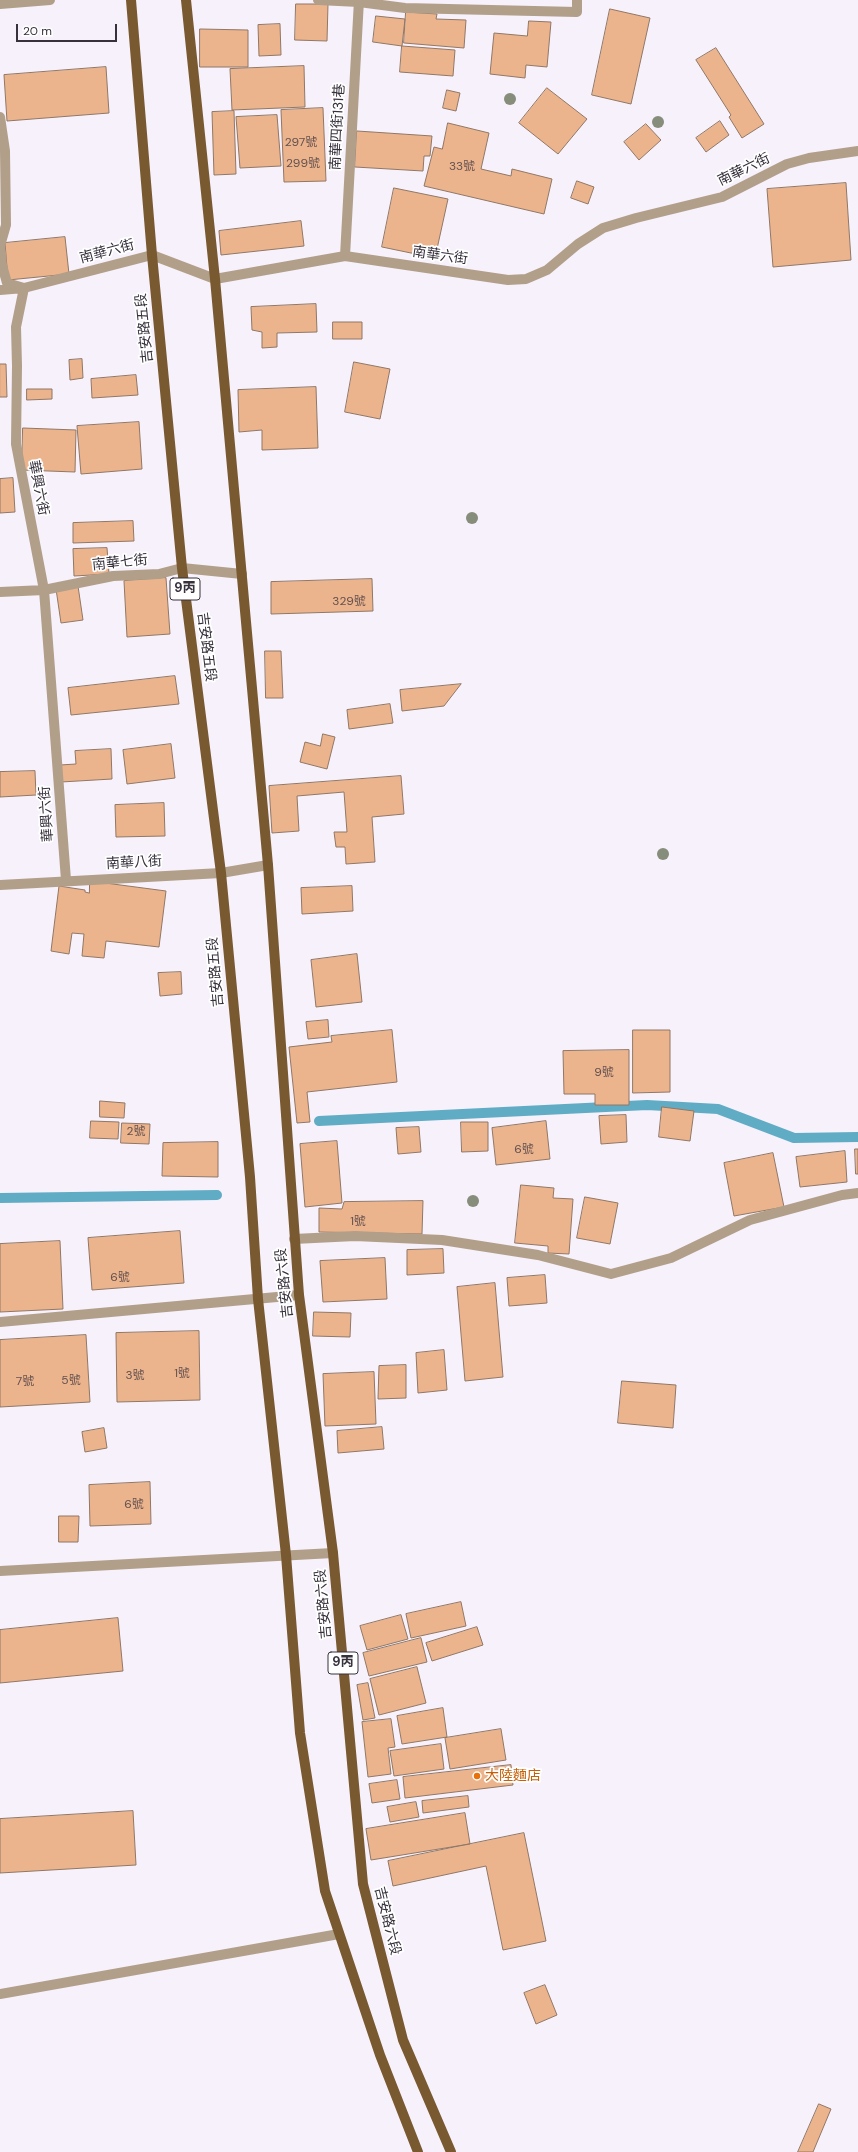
<!DOCTYPE html>
<meta charset="utf-8">
<style>
body{margin:0}
#map{position:relative;width:858px;height:2152px;overflow:hidden;background:#f7f1fc;font-family:"DM Sans",sans-serif}
canvas{display:block}
.scale{position:absolute;left:16px;top:24px;width:101px;height:18px;box-sizing:border-box;border:2px solid #37313c;border-top:0;padding-left:5px;font-size:12px;line-height:14px;white-space:nowrap;color:#37313c;-webkit-text-stroke:3px #fff;paint-order:stroke}
</style>
<div id="map">
<canvas width="858" height="2152"></canvas>
<div class="scale">20 m</div>
</div>
<script>
const g = document.querySelector('canvas').getContext('2d');
g.lineJoin = 'round';
function strokePath(path, color, width, dash) { g.strokeStyle = color; g.lineWidth = width; g.lineCap = dash ? 'butt' : 'round'; g.setLineDash(dash || []); g.stroke(path); }
function fill(path, color) { g.fillStyle = color; g.fill(path, 'evenodd'); }
function drawText(font, color, halo, rows, align = 'center') {
  g.font = font + ' "DM Sans","Noto Sans TC",sans-serif'; g.lineWidth = 3.5; g.setLineDash([]); g.textBaseline = 'middle'; g.strokeStyle = halo; g.fillStyle = color; for (const [text, x, y, turn = 0] of rows) {
    g.save(); g.translate(x, y); g.rotate((+turn || 0) * Math.PI / 180); g.textAlign = isNaN(turn) ? turn : align; if (halo) g.strokeText(text, 0, 0); g.fillText(text, 0, 0); g.restore();
  }
}
strokePath(new Path2D(`
 M319 1121 647 1105 718 1109 794 1138 858 1137
 M0 1198 217 1195`), '#60acc5', 10);
const building = new Path2D(`
 M296 4H328L327 41 295 40Z
 M610 9 650 18 631 104 592 95Z
 M406 12 437 14 436 19 466 20 464 48 404 43Z
 M376 16 405 19 402 46 373 42Z
 M529 21 551 22 547 67 526 65 525 78 490 74 494 33 527 36Z
 M280 24 281 55 259 56 258 25Z
 M200 29 248 30V67H200Z
 M402 46 455 50 453 76 400 72Z
 M716 48 764 124 742 138 729 117 731 115 696 60Z
 M304 66 305 107 232 110 230 69Z
 M106 67 109 113 7 121 4 75Z
 M547 88 587 119 558 154 519 123Z
 M447 90 460 93 456 111 443 108Z
 M323 108 326 181 284 182 281 110Z
 M234 111 236 174 214 175 212 112Z
 M277 115 281 166 240 168 236 117Z
 M720 121 729 135 706 152 696 138Z
 M448 123 489 133 481 169 511 176 512 169 552 179 544 214 424 186 434 147 442 149Z
 M646 124 661 140 639 160 624 142Z
 M357 131 432 136 430 156H424L423 171 355 167Z
 M577 181 594 187 588 204 571 198Z
 M846 183 851 260 773 267 767 189Z
 M394 188 448 199 435 258 382 247Z
 M301 221 304 246 221 255 219 231Z
 M65 237 69 274 8 280 5 243Z
 M316 304 317 332 277 333V347L262 348V332L252 330 251 307Z
 M333 322H362V339H333Z
 M82 359 83 378 70 380 69 360Z
 M354 362 390 369 380 419 345 412Z
 M0 364H6L7 397H0Z
 M136 375 138 395 92 398 91 379Z
 M316 387 318 448 262 450V430L239 432 238 390Z
 M27 389H52V399L27 400Z
 M139 422 142 469 81 474 77 426Z
 M23 428 76 430 75 472 22 470Z
 M13 478 15 512 0 513V479Z
 M133 521 134 541 73 543V523Z
 M107 548 109 574 74 576 73 549Z
 M166 578 170 634 127 637 124 581Z
 M372 579 373 611 271 614V582Z
 M78 586 83 620 61 623 56 589Z
 M265 651H281L283 698H266Z
 M175 676 179 704 71 715 68 688Z
 M461 684 444 706 402 711 400 690Z
 M390 704 393 723 349 729 347 710Z
 M323 734 335 737 327 769 300 762 305 742 320 746Z
 M171 744 175 778 127 784 123 750Z
 M111 749 112 779 61 782 60 765 76 764 75 751Z
 M35 771 36 795 0 797V772Z
 M401 776 404 814 372 817 375 862 346 864 345 847H336L334 832H347L344 792 297 796 299 831 272 833 269 786Z
 M164 803 165 836 116 837 115 805Z
 M90 881 166 891 159 947 106 941 104 958 82 956 84 934 72 933 69 954 51 951 59 886 85 890V892L89 893Z
 M352 886 353 911 302 914 301 888Z
 M357 954 362 1002 316 1007 311 960Z
 M181 972 182 994 160 996 158 973Z
 M328 1020 329 1037 308 1039 306 1022Z
 M392 1030 397 1082 307 1092 310 1122 297 1123 289 1047 332 1042 331 1036Z
 M633 1030H670V1092L633 1093Z
 M629 1050V1105H595V1094H564L563 1051Z
 M100 1101 125 1103 124 1118 100 1117Z
 M662 1107 694 1111 690 1141 659 1137Z
 M626 1115 627 1142 601 1144 599 1116Z
 M91 1121 119 1122 118 1139 90 1138Z
 M546 1121 550 1159 496 1165 492 1128Z
 M461 1122H488V1151L462 1152Z
 M122 1123 150 1124 149 1144 121 1143Z
 M419 1127 421 1152 398 1154 396 1128Z
 M337 1141 342 1203 305 1207 300 1144Z
 M218 1142V1177L162 1176 163 1143Z
 M855 1149H858V1174H856Z
 M845 1151 847 1182 800 1187 796 1157Z
 M773 1153 784 1207 734 1216 724 1163Z
 M521 1185 554 1188 553 1198 573 1199 569 1254 548 1253V1246L515 1243Z
 M585 1197 618 1203 610 1244 577 1238Z
 M423 1201 422 1234 319 1232V1208L342 1209 344 1202Z
 M180 1231 184 1283 92 1290 88 1238Z
 M60 1241 63 1309 0 1312V1244Z
 M443 1249 444 1273 407 1275V1250Z
 M385 1258 387 1299 323 1302 320 1261Z
 M545 1275 547 1303 509 1306 507 1278Z
 M495 1283 503 1377 465 1381 457 1287Z
 M314 1312 351 1313 350 1337 313 1336Z
 M199 1331 200 1400 117 1402 116 1333Z
 M86 1335 90 1402 0 1407V1340Z
 M444 1350 447 1390 418 1393 416 1353Z
 M406 1365V1398L378 1399 379 1366Z
 M374 1372 376 1424 325 1426 323 1374Z
 M622 1381 676 1385 673 1428 618 1423Z
 M382 1427 384 1449 338 1453 337 1431Z
 M104 1428 107 1448 85 1452 82 1432Z
 M150 1482 151 1524 90 1526 89 1485Z
 M59 1516H79L78 1542H59Z
 M461 1602 466 1626 411 1638 406 1614Z
 M401 1615 408 1639 367 1650 360 1626Z
 M118 1618 123 1671 0 1683V1630Z
 M477 1627 483 1645 432 1661 426 1643Z
 M421 1638 427 1662 369 1676 363 1653Z
 M417 1667 426 1703 379 1715 370 1679Z
 M368 1683 375 1718 363 1720 357 1685Z
 M443 1708 447 1737 402 1744 397 1716Z
 M391 1719 395 1747 388 1748 391 1774 368 1777 362 1722Z
 M501 1729 506 1760 450 1769 445 1738Z
 M441 1744 444 1769 394 1776 390 1751Z
 M511 1765 513 1785 405 1798 403 1777Z
 M397 1780 400 1799 372 1803 369 1784Z
 M468 1796 469 1807 423 1813 422 1801Z
 M416 1802 419 1817 390 1822 387 1807Z
 M133 1811 136 1865 0 1873V1819Z
 M465 1813 470 1844 371 1860 366 1829Z
 M524 1833 546 1941 503 1950 486 1866 393 1886 388 1861Z
 M545 1985 557 2015 536 2024 524 1993Z
 M819 2104 831 2109 813 2152H798Z`);
fill(building, '#ecb48d');
strokePath(building, '#907765', 1);
strokePath(new Path2D(`
 M318 0 359 2 405 8 577 12V0
 M0 4 50 0
 M0 117 5 151 6 225 0 246 2 265 7 283 24 288 16 327 17 366 16 444 44 590 66 880
 M345 256 359 0
 M0 290 24 288 152 255 215 279 345 256 508 280 526 279 547 270 578 244 603 228 636 218 722 197 787 164 809 158 858 151
 M0 592 44 590 113 576 159 574 182 568 242 574
 M0 885 221 873 268 865
 M294 1239 355 1236 442 1240 538 1255 611 1274 671 1258 750 1220 842 1195 858 1193
 M0 1322 299 1295
 M0 1571 333 1553
 M0 1994 339 1934`), '#b19f89', 10);
strokePath(new Path2D(`
 M131 0 152 255 182 568 221 873 250 1177 258 1299 286 1555 300 1733 325 1891 380 2055 418 2152
 M186 0 215 279 268 865 299 1295 333 1553 363 1884 403 2040 451 2152`), '#795930', 10);
g.fillStyle = '#868d7b';
for (const [x, y] of [
 [510,99],
 [658,122],
 [472,518],
 [663,854],
 [473,1201]
]) { g.beginPath(); g.arc(x, y, 6, 0, 2 * Math.PI); g.fill(); }
for (const [x, y, r, color] of [
 [477,1776,4,"#e8710a"]
]) { const dot = new Path2D(); dot.arc(x, y, r, 0, 2 * Math.PI); g.fillStyle = color; g.fill(dot); strokePath(dot, '#fff', 1.5); }
drawText('12px', '#645250', null, [
 ["297號",301,143],
 ["299號",303,164],
 ["33號",462,167],
 ["329號",349,602],
 ["9號",604,1073],
 ["2號",136,1132],
 ["6號",524,1150],
 ["1號",358,1222],
 ["6號",120,1278],
 ["1號",182,1374],
 ["3號",135,1376],
 ["5號",71,1381],
 ["7號",25,1382],
 ["6號",134,1505]
]);
for (const [x, y, w] of [
 [185,589,30],
 [343,1663,30]
]) { const box = new Path2D(); box.roundRect(x - w / 2, y - 11, w, 22, 3); g.fillStyle = '#fff'; g.fill(box); strokePath(box, '#37313c', 1); }
drawText('bold 13px', '#37313c', null, [
 ["9丙",185,589],
 ["9丙",343,1663]
]);
drawText('14px', '#37313c', '#fff', [
 ["南華四街131巷",338,127,-87],
 ["南華六街",744,170,-26],
 ["南華六街",107,252,-15],
 ["南華六街",440,256,8],
 ["吉安路五段",145,328,-96],
 ["華興六街",38,488,79],
 ["南華七街",120,563,-6],
 ["吉安路五段",206,647,83],
 ["華興六街",47,814,-94],
 ["南華八街",134,863,-3],
 ["吉安路五段",216,972,-95],
 ["吉安路六段",285,1283,-96],
 ["吉安路六段",324,1604,-95],
 ["吉安路六段",387,1921,76]
]);
drawText('14px', '#c56008', '#fff', [
 ["大陸麵店",485,1776]
], 'left');
</script>
